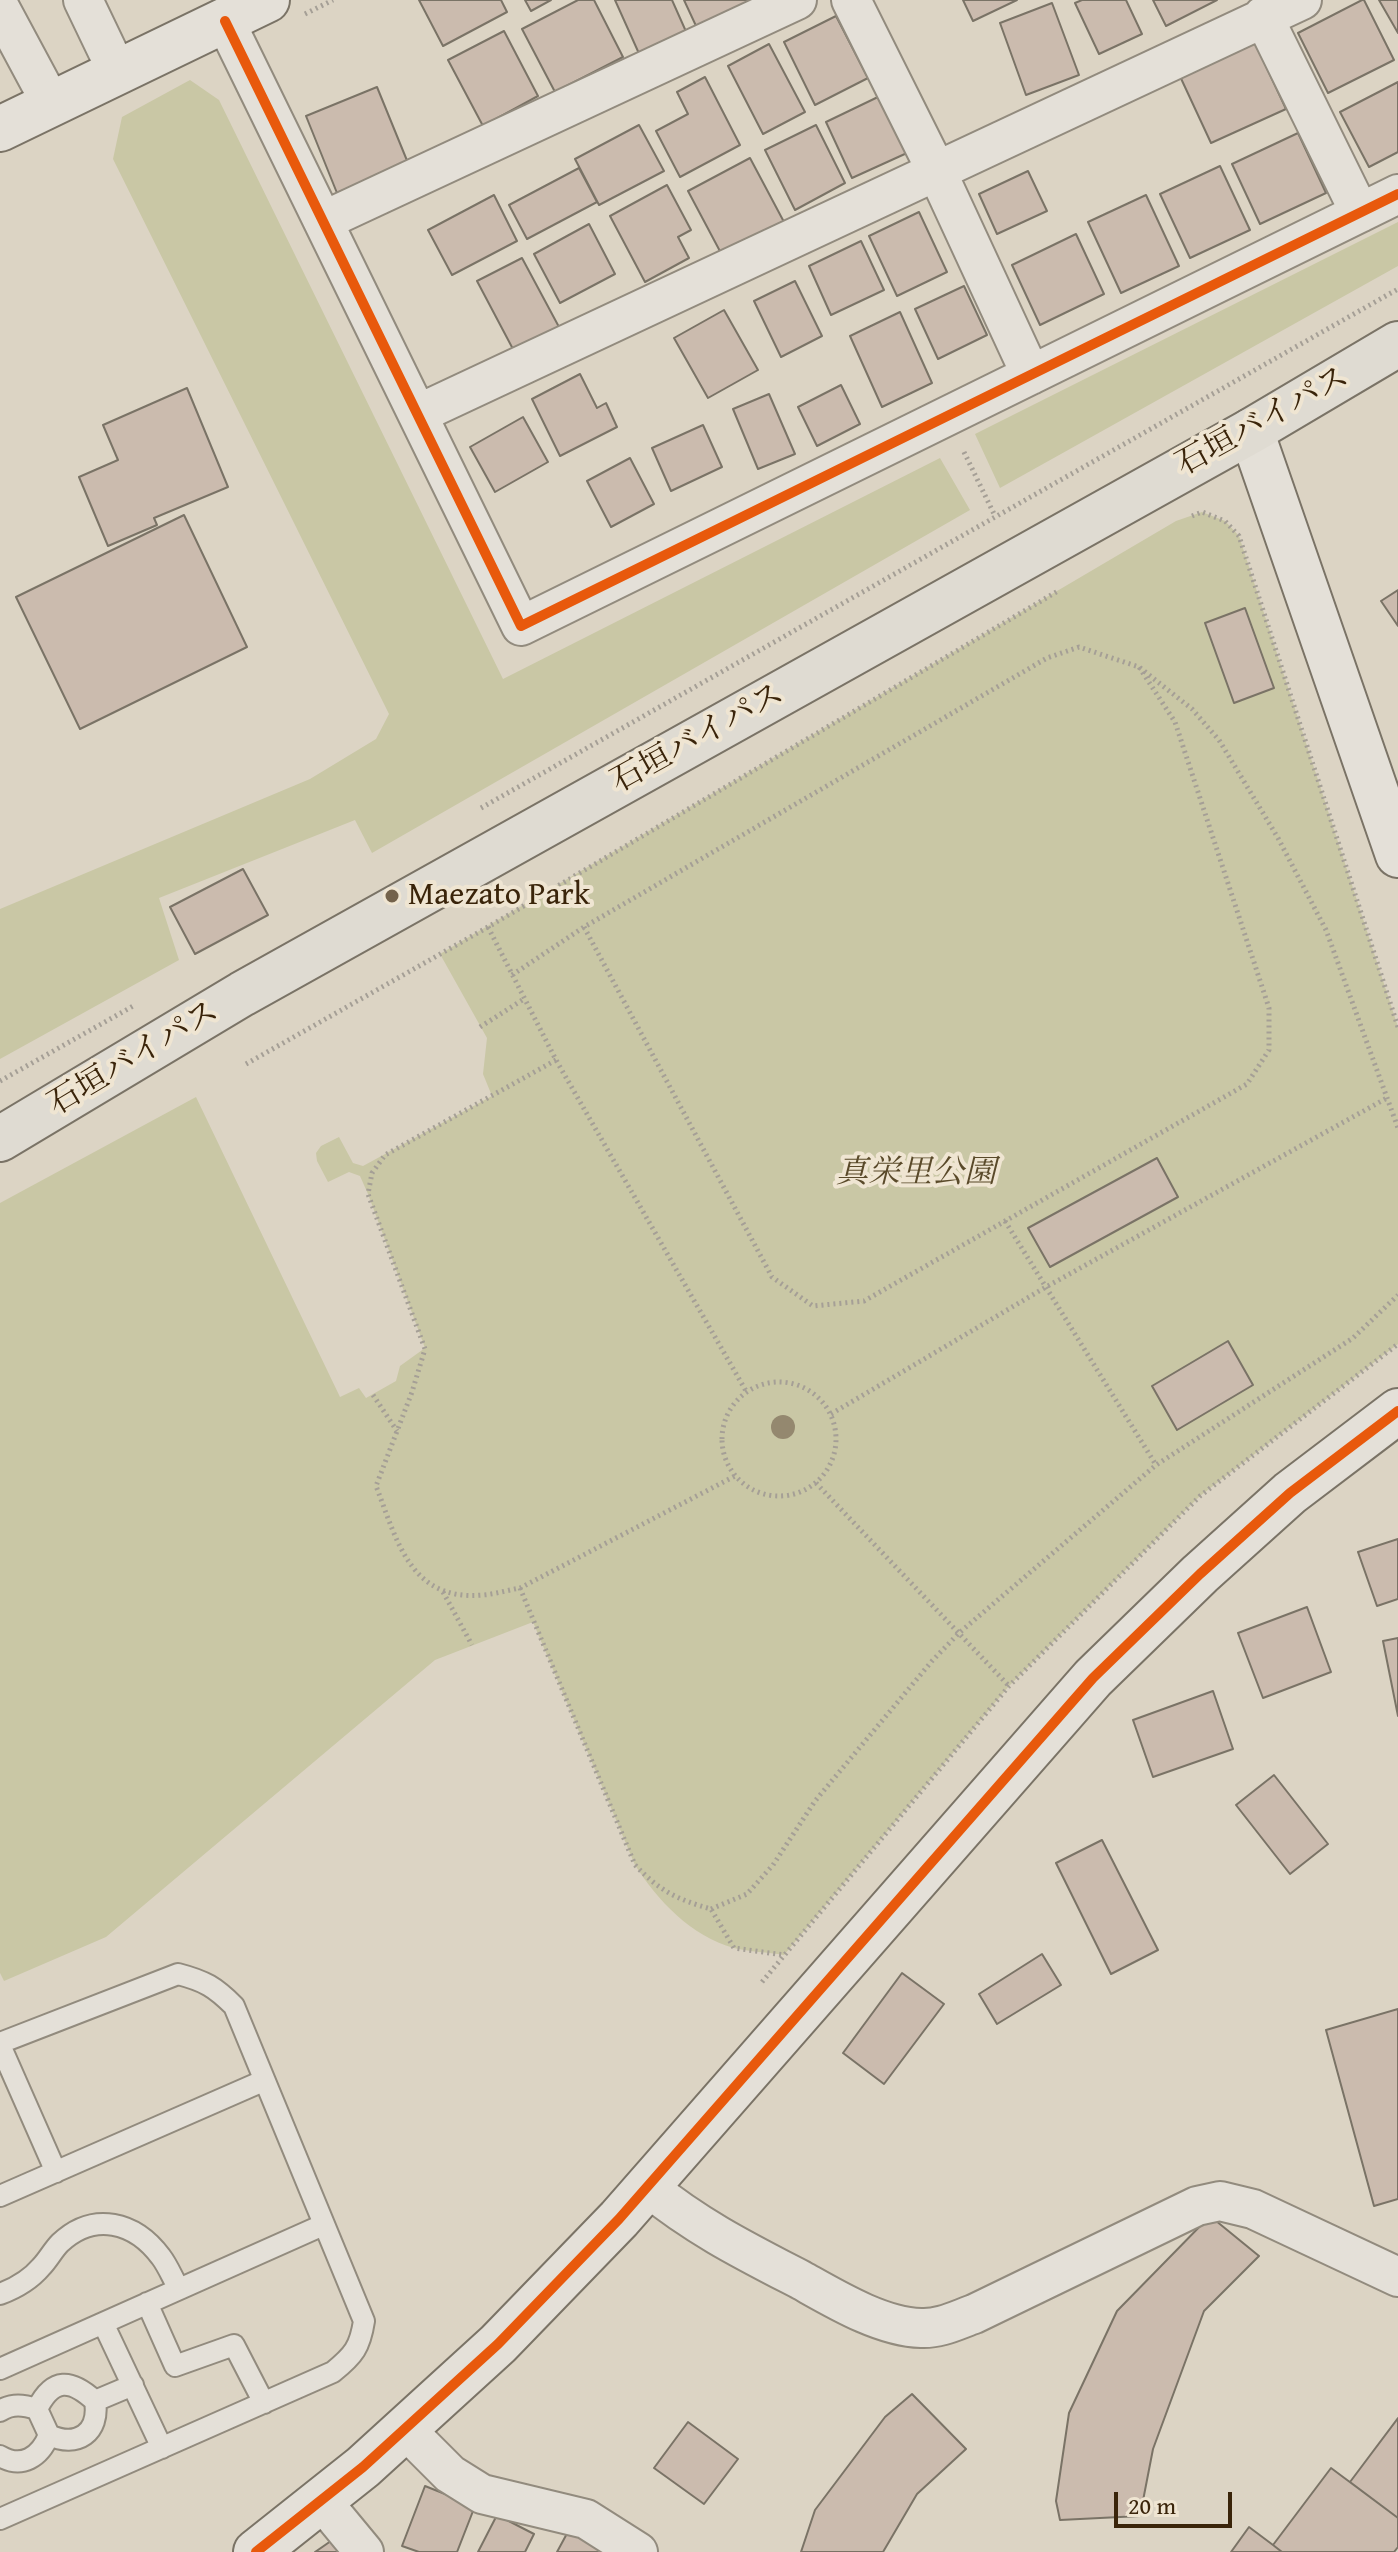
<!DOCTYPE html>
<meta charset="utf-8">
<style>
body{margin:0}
#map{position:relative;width:1398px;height:2552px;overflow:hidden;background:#dcd4c4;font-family:"Gentium Book Plus",serif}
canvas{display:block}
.scale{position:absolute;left:1114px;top:2492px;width:118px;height:36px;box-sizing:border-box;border:4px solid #3a240a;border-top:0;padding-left:10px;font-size:24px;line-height:28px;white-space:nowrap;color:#3a240a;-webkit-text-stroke:6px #efe5d2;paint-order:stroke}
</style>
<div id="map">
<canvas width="1398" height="2552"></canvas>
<div class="scale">20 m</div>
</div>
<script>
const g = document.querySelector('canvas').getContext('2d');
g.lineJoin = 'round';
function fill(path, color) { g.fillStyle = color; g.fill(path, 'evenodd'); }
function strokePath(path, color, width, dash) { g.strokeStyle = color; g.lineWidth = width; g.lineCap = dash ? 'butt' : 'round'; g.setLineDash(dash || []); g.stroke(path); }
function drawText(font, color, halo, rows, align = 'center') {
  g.font = font + ' "Gentium Book Plus","Noto Serif JP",serif'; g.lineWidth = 8; g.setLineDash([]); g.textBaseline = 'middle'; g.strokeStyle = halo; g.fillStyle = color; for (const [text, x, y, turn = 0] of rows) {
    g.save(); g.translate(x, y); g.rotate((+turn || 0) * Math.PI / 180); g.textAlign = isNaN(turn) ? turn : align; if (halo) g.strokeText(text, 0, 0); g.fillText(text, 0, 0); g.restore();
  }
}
fill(new Path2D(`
 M190 80 219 100 503 679 940 458 970 510 372 853 355 820 159 898 179 960 0 1059V909L310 779 376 739 389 714 113 159 122 117Z
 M1398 222V266L1000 488 975 434Z
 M1202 512 1225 521 1239 536 1398 1027V1344L1200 1496 1009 1686 784 1955C767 1952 750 1952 734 1948 691 1936 658 1901 635 1865L533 1622 435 1660 106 1937 4 1981 0 1973V1203L196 1097 340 1397 359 1388 366 1398 396 1381 400 1366 425 1348 368 1194 360 1176 349 1172 328 1182 317 1161 316 1153 321 1146 339 1137 353 1163 363 1166 492 1096 483 1074 487 1038 440 954 1176 521Z`), '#c9c7a5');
const building = new Path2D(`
 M419 0H501L507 12 443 46Z
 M525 0H551L531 11Z
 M578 0H594L623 57 555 92 522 29Z
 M615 0H672L688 36 641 58Z
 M684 0H749L750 3 697 28Z
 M963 0H1017L973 21Z
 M1082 0H1126L1142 34 1099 54 1075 3Z
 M1153 0H1217L1166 26Z
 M1362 0H1364L1394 60 1328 93 1298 33Z
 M1379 0H1398V33Z
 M1052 3 1079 75 1026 95 1000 23Z
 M836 16 868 78 815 105 784 42Z
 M504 31 538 96 483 126 448 60Z
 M1252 36 1286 109 1211 143 1178 72Z
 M769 44 805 112 763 134 728 66Z
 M705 77 740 145 680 177 656 131 688 114 677 92Z
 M1398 82V152L1369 167 1340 112Z
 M377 87 408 163 337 193 306 116Z
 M880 96 907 153 852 178 826 122Z
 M639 125 664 171 599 205 575 159Z
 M816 125 845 183 795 210 765 150Z
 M1298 133 1326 193 1260 224 1232 164Z
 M750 158 784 222 722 255 688 191Z
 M1220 166 1250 230 1190 258 1160 194Z
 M579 168 597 202 527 239 509 205Z
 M1028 171 1047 211 997 234 979 194Z
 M667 185 691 230 678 237 689 258 645 282 610 216Z
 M494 195 517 241 452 275 428 230Z
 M1146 195 1179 266 1121 293 1088 222Z
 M919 212 947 272 897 296 869 236Z
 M589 224 615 274 560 303 534 254Z
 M1076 234 1104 294 1040 325 1012 265Z
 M861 241 884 290 831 315 809 266Z
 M522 258 559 327 514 351 477 281Z
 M795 281 822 336 781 357 754 301Z
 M964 286 987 335 938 359 915 309Z
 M724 310 758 370 708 398 674 338Z
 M900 312 932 383 882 407 850 336Z
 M580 374 597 408 606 403 617 427 560 456 532 399Z
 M841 385 860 424 817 446 798 407Z
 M187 388 228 487 154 518 157 525 108 546 79 477 118 460 103 425Z
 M769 394 795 454 758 469 733 409Z
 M523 417 548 462 495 492 470 447Z
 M703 425 722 467 671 491 652 448Z
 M630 458 654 504 611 527 587 481Z
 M184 515 247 647 80 729 16 597Z
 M1398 590V626L1381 601Z
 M1245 608 1274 688 1234 703 1205 623Z
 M243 869 268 915 195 954 170 907Z
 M1157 1158 1178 1197 1050 1267 1028 1228Z
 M1228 1341 1253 1385 1177 1430 1152 1386Z
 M1398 1539V1599L1377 1606 1358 1552Z
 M1307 1607 1331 1672 1263 1698 1238 1633Z
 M1398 1638V1716L1383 1641Z
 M1213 1691 1233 1749 1153 1777 1133 1720Z
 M1274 1775 1328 1844 1290 1874 1236 1805Z
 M1102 1840 1158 1950 1111 1974 1056 1863Z
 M1042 1954 1061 1985 997 2024 979 1994Z
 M902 1973 944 2004 884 2084 843 2053Z
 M1398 2009V2199L1374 2206 1326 2030Z
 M1210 2216 1259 2256 1204 2311 1153 2449 1140 2516 1060 2520 1056 2501 1069 2413 1117 2311Z
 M912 2394 966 2449 917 2494 883 2552H801L815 2510 885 2417Z
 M1398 2418V2518L1350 2482Z
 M688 2422 738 2459 704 2504 654 2468Z
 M1331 2468 1398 2518V2547L1394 2552H1282L1273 2545Z
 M425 2486 475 2506 457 2552H419L402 2546Z
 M497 2515 534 2534 525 2552H478Z
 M1249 2527 1273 2545 1282 2552H1231Z
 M570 2528 617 2552H557Z
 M341 2534 353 2552H315Z`);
fill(building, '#cbbbae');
strokePath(building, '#7a7366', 2);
const lane = new Path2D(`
 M0 2043 178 1974C205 1981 215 1987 234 2006L364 2321C360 2347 354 2355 333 2372L0 2519
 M0 2045 56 2172
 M0 2196 263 2081
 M0 2294C16 2288 30 2280 41 2267 48 2260 53 2250 60 2243 94 2211 135 2222 161 2257 168 2266 173 2279 179 2289
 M147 2303 175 2366 234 2345 264 2403
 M103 2323 162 2448
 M0 2369 323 2225
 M95 2401C100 2433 77 2448 49 2435L37 2409C53 2377 71 2379 95 2401L133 2385
 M0 2411C12 2403 24 2405 37 2409
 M0 2456C22 2469 40 2457 49 2435`);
const street = new Path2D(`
 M83 0 118 73
 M851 0 937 172 1031 375
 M0 8 52 105
 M1263 16 1360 213
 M225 21 521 626 1398 194
 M323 221 797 0
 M418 414 1302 0
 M648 2187C697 2227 745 2251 801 2280 835 2299 881 2327 921 2328 940 2329 957 2320 974 2314L1197 2206 1220 2201 1253 2209 1398 2277
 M405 2429 450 2474 482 2494 586 2519 638 2552
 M321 2500 364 2552`);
const secondary = new Path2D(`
 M0 129 267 0
 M1251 431 1398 855
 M256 2552 363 2467 498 2344 619 2219 1093 1678 1200 1574 1290 1493 1398 1411`);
const highway = new Path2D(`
 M0 1139 242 994 1251 431 1398 344`);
strokePath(lane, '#928b7e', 24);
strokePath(street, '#928b7e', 42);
strokePath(secondary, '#7a7366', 48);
strokePath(highway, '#7a7366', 48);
strokePath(new Path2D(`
 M305 14 333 0
 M964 452 995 516
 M1192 516 1202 512 1225 521 1239 536 1398 1027
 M481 808 1398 289
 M488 927 556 1060 746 1391
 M584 927 772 1277 813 1306 864 1301 1247 1084 1269 1050V1008L1175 722 1139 667
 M512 975 584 927 1047 658 1079 647 1139 667 1192 709 1219 740 1278 838 1326 930 1398 1128
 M480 1027 524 999
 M556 1060 385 1155 372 1173 368 1194 425 1349 412 1392 376 1486C397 1540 410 1602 483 1595 496 1594 508 1590 520 1588L735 1476
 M246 1064 488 927 1058 591
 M0 1081 135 1005
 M1005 1221 1156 1465
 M722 1439a57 57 0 1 1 114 0a57 57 0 1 1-114 0Z
 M373 1395 397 1431
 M831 1414 1046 1287 1387 1098
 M816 1483 1009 1686
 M520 1588 635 1865C660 1891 676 1899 711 1909L734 1948 784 1955
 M443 1592 472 1645
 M711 1909 747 1894 773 1865 815 1801 932 1661 959 1633 1156 1465 1353 1338 1398 1295
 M762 1982 1009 1686 1200 1496 1398 1344`), '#a59f96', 5, [2, 4]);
strokePath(lane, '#e4e0d8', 20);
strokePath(street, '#e4e0d8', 38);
strokePath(secondary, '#e4e0d8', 44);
strokePath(highway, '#dfdbd2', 44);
strokePath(new Path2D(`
 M225 21 521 626 1398 194
 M256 2552 363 2467 498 2344 619 2219 1093 1678 1200 1574 1290 1493 1398 1411`), '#e8590c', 10);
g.fillStyle = '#94886f';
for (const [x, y] of [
 [783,1427]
]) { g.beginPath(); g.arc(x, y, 12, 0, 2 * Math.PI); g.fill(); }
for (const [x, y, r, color] of [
 [392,896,8,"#73624b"]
]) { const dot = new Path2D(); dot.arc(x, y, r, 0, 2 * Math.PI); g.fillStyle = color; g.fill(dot); strokePath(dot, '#efe5d2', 3); }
drawText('32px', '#3a240a', '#efe5d2', [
 ["石垣バイパス",1263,422,-29],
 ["石垣バイパス",698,739,-29],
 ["石垣バイパス",134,1059,-31]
]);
drawText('32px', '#3a240a', '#efe5d2', [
 ["Maezato Park",408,896]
], 'left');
drawText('italic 32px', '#5a4a2a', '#efe5d2', [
 ["真栄里公園",916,1174]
]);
</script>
